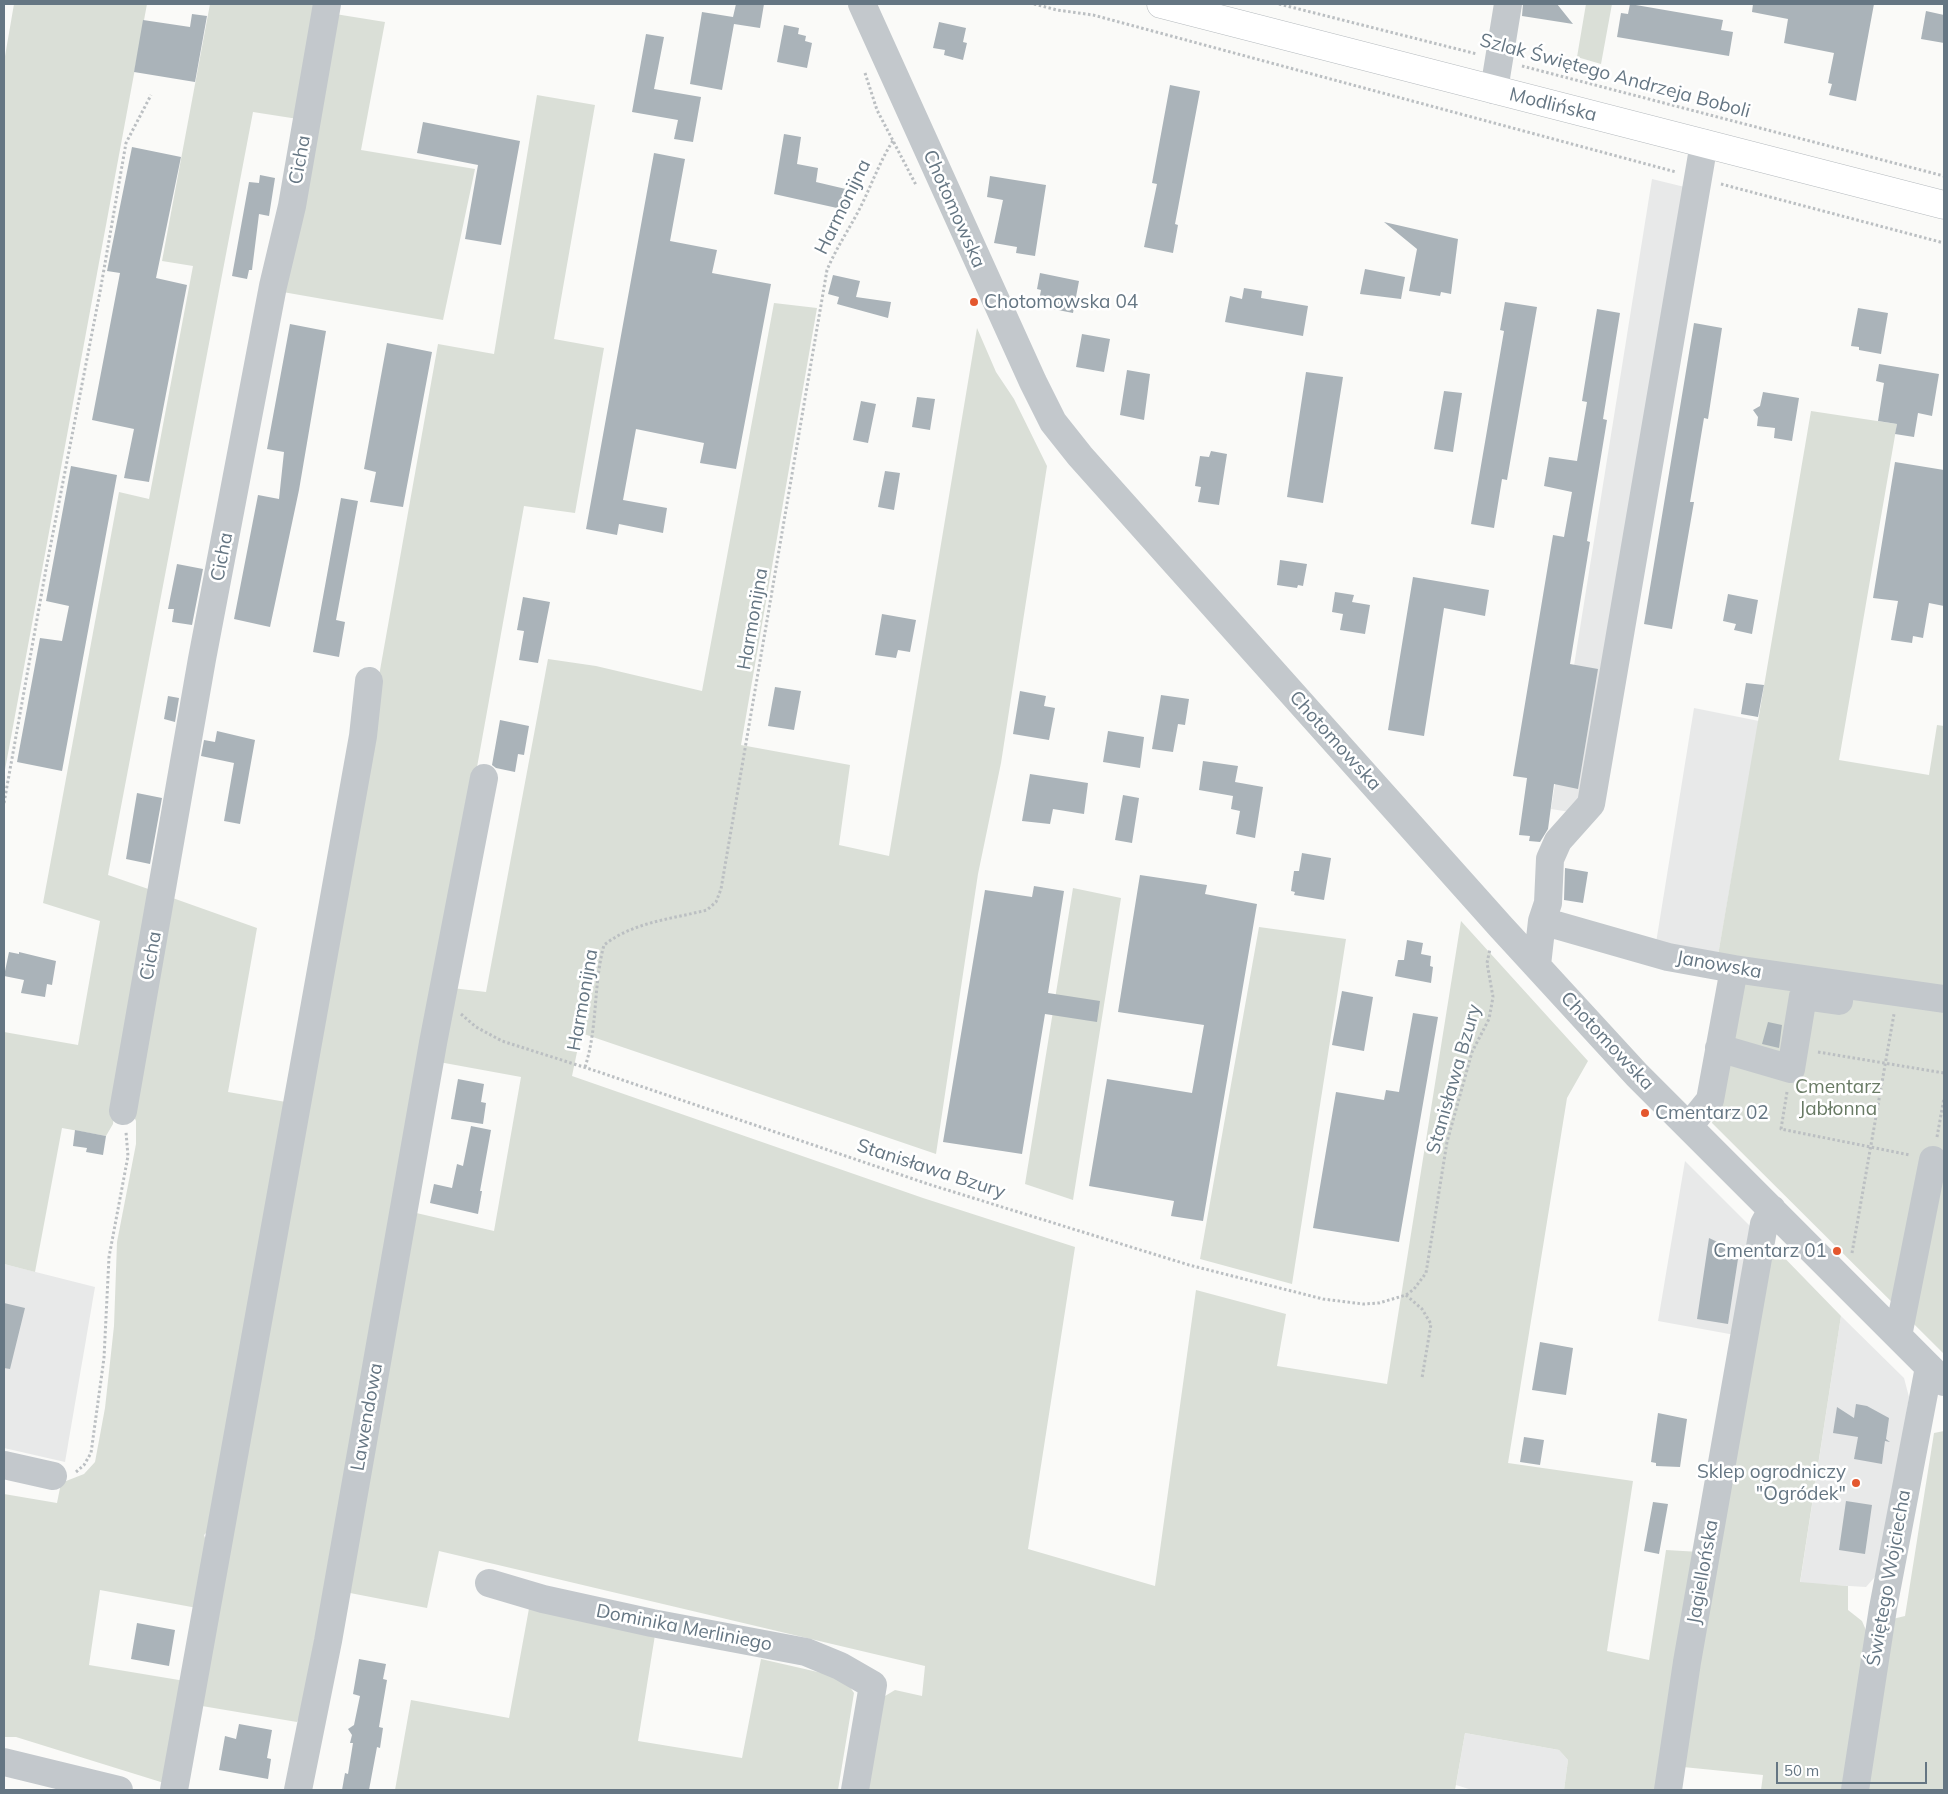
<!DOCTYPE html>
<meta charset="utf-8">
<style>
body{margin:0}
#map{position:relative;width:1948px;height:1794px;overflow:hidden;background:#fafaf8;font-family:Mulish,sans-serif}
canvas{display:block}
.frame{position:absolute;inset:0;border:5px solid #657683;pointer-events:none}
.scale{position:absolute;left:1776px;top:1762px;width:151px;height:22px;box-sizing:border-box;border:2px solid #657683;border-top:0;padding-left:6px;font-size:15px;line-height:18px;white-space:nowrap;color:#657683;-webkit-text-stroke:4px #fff;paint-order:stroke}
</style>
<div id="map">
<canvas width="1948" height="1794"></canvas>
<div class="frame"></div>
<div class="scale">50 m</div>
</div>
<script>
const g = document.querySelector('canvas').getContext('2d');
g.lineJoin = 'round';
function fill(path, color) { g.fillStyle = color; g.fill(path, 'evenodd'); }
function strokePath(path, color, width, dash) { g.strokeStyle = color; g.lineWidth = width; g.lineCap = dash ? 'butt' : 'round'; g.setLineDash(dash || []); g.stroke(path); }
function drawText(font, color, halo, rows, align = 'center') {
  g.font = font + ' Mulish,sans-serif'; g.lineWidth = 5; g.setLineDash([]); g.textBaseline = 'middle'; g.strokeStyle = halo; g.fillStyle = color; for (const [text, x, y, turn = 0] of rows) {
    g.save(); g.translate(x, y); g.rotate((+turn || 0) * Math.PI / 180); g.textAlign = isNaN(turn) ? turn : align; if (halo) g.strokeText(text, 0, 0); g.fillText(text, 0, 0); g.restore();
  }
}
fill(new Path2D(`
 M1652 179 1701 191 1596 816 1551 809Z
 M1694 708 1759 721 1717 961 1655 949Z
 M1685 1161 1753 1229 1735 1335 1658 1321Z
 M4 1264 95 1287 65 1462 4 1448Z
 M1841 1316 1904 1378 1909 1397 1882 1569 1866 1587 1800 1583Z
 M1465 1733 1559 1750 1568 1760 1564 1790H1472L1456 1785Z`), '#e8e9e9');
fill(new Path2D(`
 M14 4H147L4 775V62Z
 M210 4H319L298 119 253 112 108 875 157 892 115 1096 113 1124 106 1136 62 1128 35 1272 4 1264V1032L78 1045 100 921 43 903 119 492 149 499 193 266 162 261Z
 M1586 4H1612L1601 64 1577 57Z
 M329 13 385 22 361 150 475 169 443 320 277 291Z
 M537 95 595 105 554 339 604 348 575 513 524 506 310 1695 297 1722 196 1705 438 344 494 354Z
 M774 303 817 308 741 745 850 765 839 845 889 856 977 328 996 372 1014 399 1047 466 1001 763 978 874 936 1154 581 1033 572 1076 923 1198 1075 1247 1028 1549 1155 1586 1196 1290 1286 1314 1277 1366 1387 1384 1461 921 1588 1061 1567 1098 1508 1463 1633 1481 1607 1651 1649 1660 1666 1550 1700 1552 1658 1790H1564L1568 1760 1559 1750 1465 1733 1455 1790H865L880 1699 895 1690 922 1696 925 1666 439 1551 427 1608 345 1592 412 1212 494 1231 521 1077 439 1062 452 988 486 992 548 659 596 666 702 691Z
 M1811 411 1897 424 1839 760 1929 775 1937 725 1944 726V992L1717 961Z
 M1073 888 1121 898 1073 1200 1025 1184Z
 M167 896 257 928 228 1092 286 1102 214 1525 204 1535 208 1547 197 1608 100 1590 89 1665 185 1681 164 1783 16 1737H4V1494L57 1503 61 1483 84 1474 95 1462 105 1408 114 1326 117 1242 136 1144V1121L130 1108Z
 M1259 927 1346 939 1292 1284 1200 1259Z
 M1742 976 1944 1005V1354L1712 1123Z
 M1770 1243 1841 1316 1800 1582 1848 1586V1610L1862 1621 1868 1635 1845 1790H1761L1763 1775 1683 1767Z
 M1944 1431V1790H1861L1884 1621 1905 1616 1934 1433Z
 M530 1603 655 1635 638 1741 742 1758 761 1659 844 1678 854 1693 838 1790H395L411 1700 509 1718Z`), '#dadfd7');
fill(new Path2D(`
 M736 4H764L760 28 734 24 722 90 690 84 702 12 733 17Z
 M1523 4H1557L1573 24 1522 16Z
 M1630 4 1723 20 1721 30 1733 32 1729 56 1617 37 1621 13 1628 14Z
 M1753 4H1874L1856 101 1829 95 1832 84 1828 83 1834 53 1784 43 1788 19 1752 12Z
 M1926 11 1944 15V43L1921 39Z
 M192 14 207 16 195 82 134 72 143 20 190 27Z
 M939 22 966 28 963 42 967 43 963 60 944 55 945 50 933 48Z
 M784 25 799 28 798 34 806 36 805 41 812 43 807 68 777 62Z
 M646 34 664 37 654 89 701 97 693 142 674 139 678 120 632 112Z
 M1170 85 1200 91 1175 224 1178 225 1173 253 1144 247 1157 184 1152 183Z
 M423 122 520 141 501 245 465 239 478 165 417 153Z
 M784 134 801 137 797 164 818 168 816 182 850 190 846 210 774 194Z
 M132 147 181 157 156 278 187 285 149 482 124 478 134 429 92 420 120 273 107 271Z
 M654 153 685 159 670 241 717 250 712 273 771 284 736 469 700 463 704 443 636 429 623 500 667 508 663 533 619 524 617 535 586 529Z
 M260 175 275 178 269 216 259 214 252 270H249L247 279 232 276 249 182 259 183Z
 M990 176 1046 185 1035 256 1016 253 1017 247 994 243 1003 200 987 197Z
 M1384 222 1458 239 1451 294 1441 292 1440 296 1409 291 1417 249Z
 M1365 269 1405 277 1401 299 1360 294Z
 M1040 273 1079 281 1073 313 1038 306 1041 290 1037 289Z
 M833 275 860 281 856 297 891 302 888 318 837 304 839 297 828 294Z
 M1244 288 1262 291 1261 298 1308 306 1303 336 1225 322 1230 296 1242 299Z
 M1505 302 1537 307 1507 480 1502 479 1494 528 1471 524 1504 331 1500 330Z
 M1858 308 1888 313 1881 354 1859 350V347L1851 346Z
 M1597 309 1620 313 1603 419 1607 420 1587 541 1590 542 1570 664 1598 669 1578 789 1554 784 1548 829 1540 842 1529 841 1530 836 1519 835 1527 778 1513 776 1553 535 1564 537 1572 492 1544 486 1549 457 1577 461 1587 402 1582 401Z
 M1694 323 1722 328 1708 419 1704 418 1690 502H1694L1672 629 1644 624Z
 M290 324 326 331 299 490 270 627 234 619 258 495 279 499 284 452 267 449Z
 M1082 334 1110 339 1104 372 1076 367Z
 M387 343 432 352 403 507 370 502 376 472 364 469Z
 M1879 364 1939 374 1932 416 1918 413 1914 437 1895 434 1897 424 1878 421 1884 383 1876 381Z
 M1127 370 1150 374 1144 420 1120 415Z
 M1306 372 1343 377 1323 503 1287 497Z
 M1444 391 1462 393 1453 452 1434 449Z
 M1763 392 1799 398 1792 441 1774 438 1775 428 1757 426 1758 417 1753 410 1760 406Z
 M917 397 935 399 930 430 912 427Z
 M861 401 876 404 868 443 853 440Z
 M1211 451 1227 454 1219 505 1198 502 1201 487 1195 486 1200 456 1209 457Z
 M1895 462 1944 470V606L1929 603 1923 638 1913 636 1912 643 1891 640 1898 601 1873 598Z
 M71 466 117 475 62 771 17 762 40 638 62 641 69 606 46 601Z
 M885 471 900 473 894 510 878 507Z
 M341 498 358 501 336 620 345 622 339 657 313 652Z
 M1280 560 1307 564 1303 586 1298 585 1297 588 1277 585Z
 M177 564 203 569 192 625 172 622 174 609H168Z
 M1413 577 1489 590 1485 616 1444 608 1424 736 1388 730Z
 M1335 592 1354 595 1352 602 1370 605 1365 634 1340 630 1343 614 1332 612Z
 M1728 594 1758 600 1752 634 1734 630 1736 624 1723 621Z
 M523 597 550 602 538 663 519 660 524 631 517 630Z
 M882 614 916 620 910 652 898 650 896 658 875 655Z
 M1746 683 1764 685 1758 717 1741 714Z
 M775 687 801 691 794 730 768 726Z
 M1020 691 1046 696 1044 706 1055 708 1049 740 1013 734Z
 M1161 695 1189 699 1185 725 1178 724 1173 752 1152 749Z
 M168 696 179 698 175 722 164 719Z
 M500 720 529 726 524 755 518 754 515 772 496 768 492 765Z
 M217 731 255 740 240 824 224 821 234 763 201 756 204 740 215 742Z
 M1108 731 1144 737 1140 768 1103 762Z
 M1203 761 1238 766 1235 782 1263 787 1255 838 1236 834 1240 811 1231 809 1233 796 1199 790Z
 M1030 774 1088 783 1084 814 1053 809 1050 824 1022 821Z
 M137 793 162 798 150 864 126 859Z
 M1123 795 1139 798 1132 843 1115 840Z
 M1302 853 1331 858 1324 900 1294 895 1295 892 1291 891 1294 871H1299Z
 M1565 868 1588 872 1583 903 1564 900Z
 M1140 875 1207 885 1205 894 1257 904 1203 1221 1171 1216 1174 1201 1089 1186 1107 1079 1192 1093 1204 1025 1118 1012Z
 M1034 886 1064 891 1048 993 1100 1001 1097 1022 1045 1014 1022 1154 943 1142 985 890 1032 897Z
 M1407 940 1423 943 1421 954 1431 956 1430 966 1433 967 1431 983 1395 976 1398 960H1404Z
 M9 952 19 954V952L56 961 52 985 47 984 45 997 21 993 24 980 4 976Z
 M1342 991 1373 997 1364 1051 1332 1045Z
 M1413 1013 1438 1017 1399 1242 1313 1228 1336 1092 1384 1100 1386 1090 1399 1092Z
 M1768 1022 1782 1025 1779 1048 1762 1044Z
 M458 1079 484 1084 481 1102 486 1103 483 1124 451 1119Z
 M471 1126 491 1130 480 1191H482L478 1214 430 1203 434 1184 452 1188 457 1164 463 1166Z
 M75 1130 106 1136 103 1155 86 1152 87 1148 73 1146Z
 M1709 1238 1728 1247 1738 1259 1728 1324 1697 1319Z
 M4 1303 25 1308 10 1369 4 1368Z
 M1540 1342 1573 1348 1566 1395 1532 1390Z
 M1856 1404 1867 1406 1889 1418 1886 1439 1890 1442 1885 1441 1882 1464 1854 1459 1858 1437 1833 1433 1837 1407 1854 1418Z
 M1658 1413 1687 1419 1680 1467 1656 1466V1463L1651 1462Z
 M1524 1437 1544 1440 1540 1465 1520 1462Z
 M1846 1501 1872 1505 1865 1554 1839 1550Z
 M1653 1502 1668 1504 1659 1554 1644 1551Z
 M137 1623 175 1630 169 1666 131 1659Z
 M359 1659 386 1664 383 1679 387 1680 379 1727 383 1728 380 1748 377 1747 369 1790H342L345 1773 348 1774 353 1743H350L352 1735 348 1729 354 1725 360 1696 353 1694Z
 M239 1724 272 1730 267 1758 271 1759 268 1779 219 1770 225 1736 236 1739Z`), '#aab3b9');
const major = new Path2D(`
 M1161 4 1944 205`);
strokePath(major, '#b5babe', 29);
strokePath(new Path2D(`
 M1034 4 1057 10 1093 15 1676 172
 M1279 4 1477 54
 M1522 66 1944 176
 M865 73 877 110 916 185
 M1721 184 1944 243
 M4 803 46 569 100 292 126 143 151 95
 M461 1014 476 1027 502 1041 596 1071 928 1184 1189 1265 1323 1299 1363 1304 1379 1303 1406 1295 1414 1289 1426 1273 1447 1142 1472 1052 1489 1019 1493 997 1487 963 1490 949
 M1818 1052 1944 1073
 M585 1067C598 1028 593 985 604 945 633 922 672 919 707 910L716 902 721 889 827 270C837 246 852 225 863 202 873 181 881 159 894 139
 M1787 1092 1781 1129 1910 1155
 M1937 1137 1944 1098
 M1852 1253 1894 1014
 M1406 1295 1422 1309 1431 1324 1422 1378
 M76 1472 84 1465 91 1453 104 1358 109 1257 128 1156 126 1132`), '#bbbfc2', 3, [2.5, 2.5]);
strokePath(new Path2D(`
 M862 4 1033 382 1053 422 1080 456 1501 927 1637 1075 1944 1382
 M1494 90 1508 4
 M1542 921 1668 957 1734 969 1944 999
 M1537 965 1542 921 1548 903 1550 859 1558 841 1591 804 1704 143
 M1719 1048 1791 1069 1803 996 1839 1001
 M123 1111 202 659 273 286 292 206 327 4
 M1689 1126 1710 1100 1734 969
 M1898 1336 1933 1160
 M4 1465 53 1476
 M489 1583 543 1599 652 1623 806 1652 840 1666 873 1685 855 1790
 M4 1762 119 1790
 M174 1790 363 736 369 681
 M298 1790 328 1641 433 1043 484 778
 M1668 1790 1687 1662 1764 1224 1772 1209
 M1855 1790 1883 1608 1929 1367`), '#c3c8cc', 28);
strokePath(major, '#fff', 28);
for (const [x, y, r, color] of [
 [974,302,5,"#e4572e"],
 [1645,1113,5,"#e4572e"],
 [1837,1251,5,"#e4572e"],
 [1856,1483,5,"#e4572e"]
]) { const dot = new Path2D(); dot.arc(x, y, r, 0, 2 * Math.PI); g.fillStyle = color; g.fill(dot); strokePath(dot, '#fff', 2); }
drawText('19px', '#657683', '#fff', [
 ["Szlak Świętego Andrzeja Boboli",1615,76,15],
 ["Modlińska",1553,105,14],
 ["Cicha",300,160,-80],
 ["Harmonijna",843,207,-64],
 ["Chotomowska",954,209,66],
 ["Cicha",222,557,-79],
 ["Harmonijna",753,619,-80],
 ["Chotomowska",1335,741,48],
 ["Cicha",151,956,-80],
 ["Janowska",1719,965,10],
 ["Harmonijna",583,1000,-80],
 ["Chotomowska",1607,1041,47],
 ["Stanisława Bzury",1454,1079,-74],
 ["Stanisława Bzury",931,1169,18],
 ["Lawendowa",367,1417,-80],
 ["Jagiellońska",1703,1572,-80],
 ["Świętego Wojciecha",1889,1578,-80],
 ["Dominika Merliniego",684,1628,11]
]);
drawText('19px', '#657683', '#fff', [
 ["Chotomowska 04",984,302],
 ["Cmentarz 02",1655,1113],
 ["Cmentarz 01",1827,1251,"right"],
 ["Sklep ogrodniczy",1846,1472,"right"],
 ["\"Ogródek\"",1846,1494,"right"]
], 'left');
drawText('19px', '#687a64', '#fff', [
 ["Cmentarz",1838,1087],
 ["Jabłonna",1838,1109]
]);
</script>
